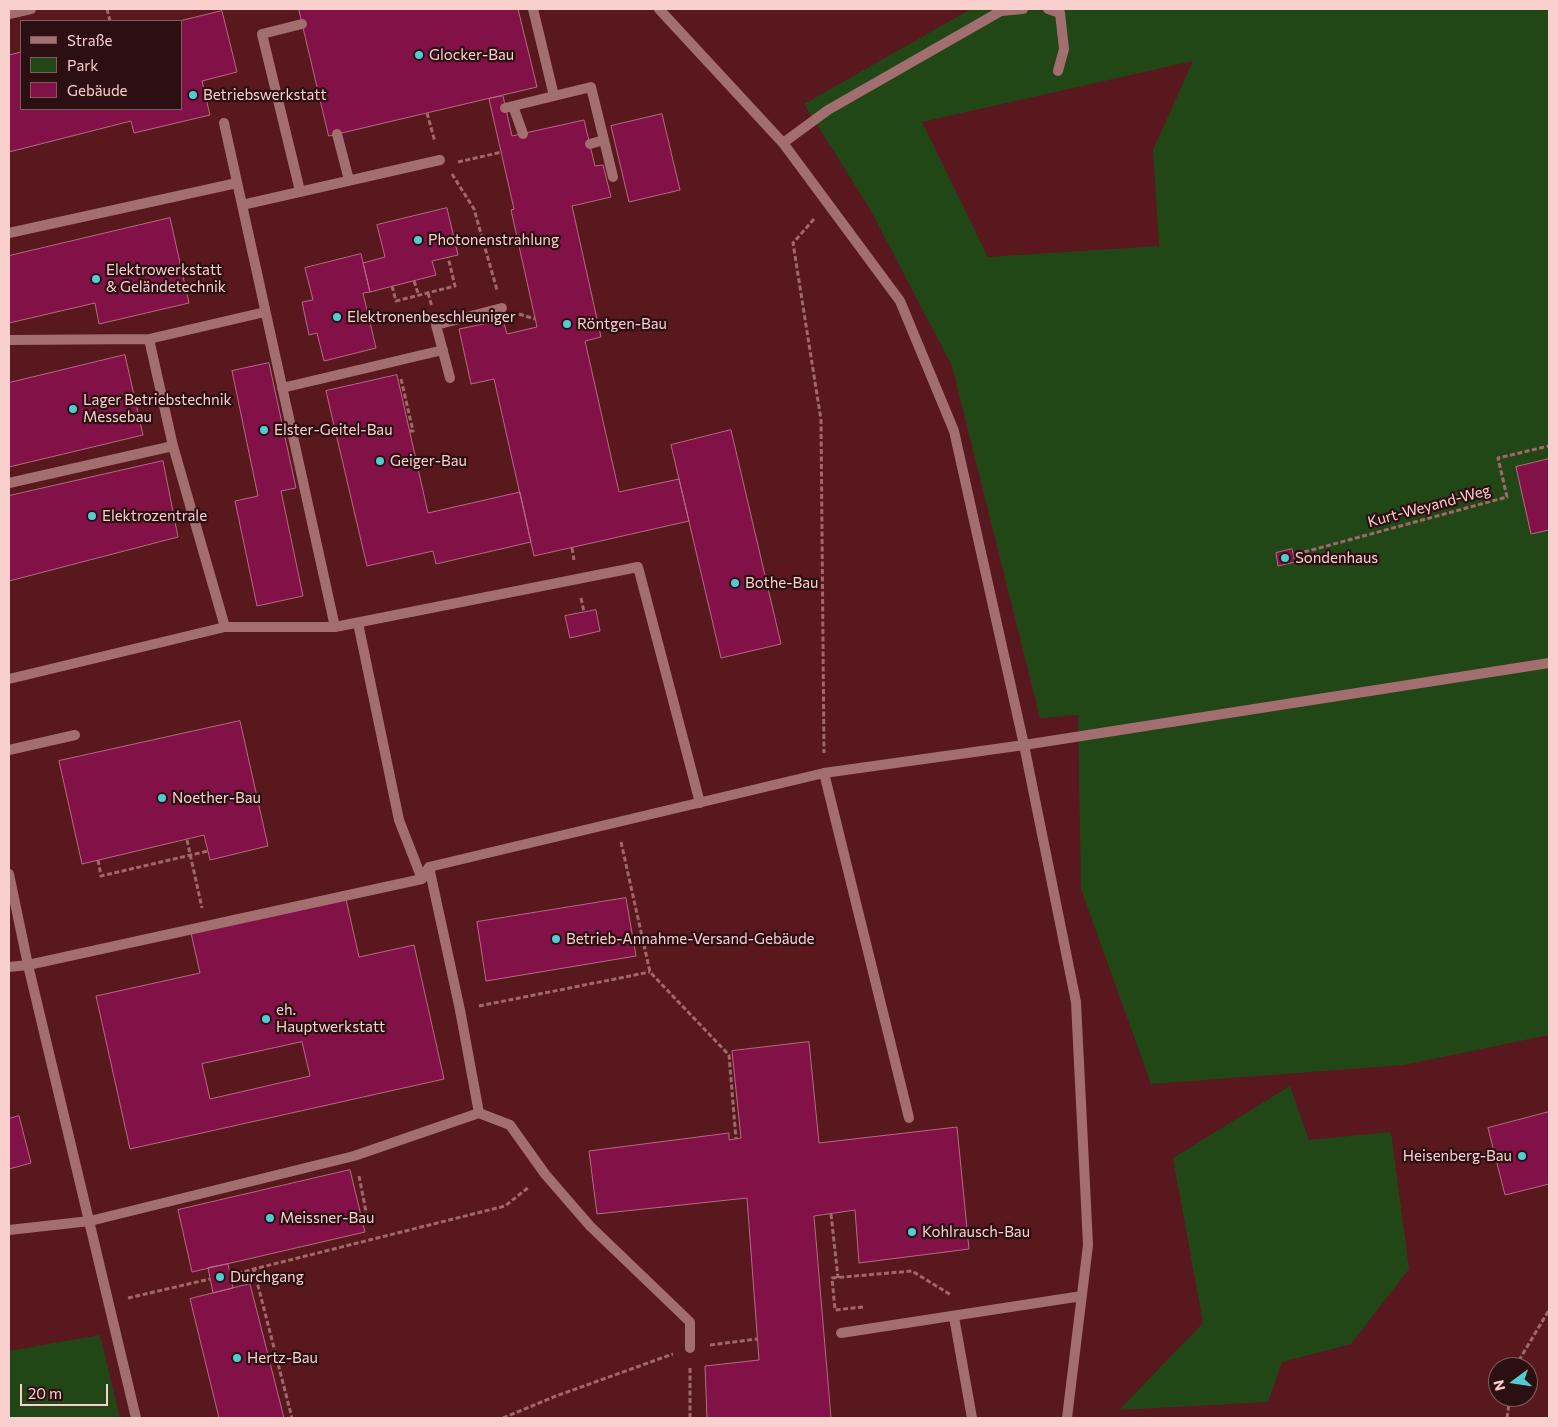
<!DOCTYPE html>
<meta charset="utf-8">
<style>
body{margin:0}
#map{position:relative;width:1558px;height:1427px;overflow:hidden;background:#59171e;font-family:Commissioner,sans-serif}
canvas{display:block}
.frame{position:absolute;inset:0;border:10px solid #fad0cf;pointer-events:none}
.legend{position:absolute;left:20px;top:20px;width:162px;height:90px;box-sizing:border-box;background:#2c0f11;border:1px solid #7e5c5d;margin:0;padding:6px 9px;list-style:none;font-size:15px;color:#fad0cf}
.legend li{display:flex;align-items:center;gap:10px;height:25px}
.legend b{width:25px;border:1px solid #7e5c5d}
.north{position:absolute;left:1488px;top:1357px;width:50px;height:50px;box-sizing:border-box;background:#2c0f11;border:1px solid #7e5c5d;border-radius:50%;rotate:256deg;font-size:14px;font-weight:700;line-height:20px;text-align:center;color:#fad0cf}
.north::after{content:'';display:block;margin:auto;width:18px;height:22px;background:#51ccd1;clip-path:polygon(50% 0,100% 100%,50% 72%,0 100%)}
.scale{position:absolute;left:20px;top:1384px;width:88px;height:22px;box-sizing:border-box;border:2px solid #fad0cf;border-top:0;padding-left:6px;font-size:15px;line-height:18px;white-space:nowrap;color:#fad0cf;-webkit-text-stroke:4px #2c0f11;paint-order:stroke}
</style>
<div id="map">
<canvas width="1558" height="1427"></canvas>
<div class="frame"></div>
<ul class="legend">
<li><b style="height:6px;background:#a36e6f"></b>Straße</li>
<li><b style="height:14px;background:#224716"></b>Park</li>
<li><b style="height:14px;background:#821147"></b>Gebäude</li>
</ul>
<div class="north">N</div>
<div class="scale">20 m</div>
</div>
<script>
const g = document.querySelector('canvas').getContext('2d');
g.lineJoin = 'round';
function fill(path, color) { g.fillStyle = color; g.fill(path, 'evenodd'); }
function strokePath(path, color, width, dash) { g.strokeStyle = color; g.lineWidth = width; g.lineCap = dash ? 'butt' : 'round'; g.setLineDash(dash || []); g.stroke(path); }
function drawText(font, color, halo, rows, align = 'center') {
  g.font = font + ' Commissioner,sans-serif'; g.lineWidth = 4.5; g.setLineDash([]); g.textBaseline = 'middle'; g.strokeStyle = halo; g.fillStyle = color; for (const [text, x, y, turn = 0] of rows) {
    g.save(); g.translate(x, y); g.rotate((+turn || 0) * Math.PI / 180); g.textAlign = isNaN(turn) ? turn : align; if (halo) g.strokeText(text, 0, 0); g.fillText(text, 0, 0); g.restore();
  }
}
fill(new Path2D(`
 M971 9H1549V1035L1404 1065 1151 1084 1081 889 1078 715 1040 718 952 366 870 209 804 104ZM1193 61 1153 150 1159 246 988 257 922 122Z
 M1290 1086 1309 1140 1391 1132 1409 1269 1351 1344 1282 1362 1268 1402 1119 1410 1203 1323 1173 1158Z
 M100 1335 120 1418H9V1351Z`), '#224716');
const building = new Path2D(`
 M299 9H518L537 87 329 136Z
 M222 11 237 72 202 81 210 115 134 133 131 121 9 152V55L21 52V109H181V21Z
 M503 96 512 136 584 120 595 166 603 165 611 197 572 206 601 337 585 341 619 492 679 479 689 521 534 556 494 379 471 384 459 329 503 320 507 334 537 327 511 210 514 209 489 99Z
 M662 114 680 190 629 202 611 126Z
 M447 208 458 255 432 261 436 275 370 292 363 263 385 257 377 225Z
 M170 218 189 303 99 324 95 303 9 323V256Z
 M361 254 370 292 363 293 376 348 324 361 317 333 309 335 302 302 313 300 305 268Z
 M125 355 143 435 9 467V383Z
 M269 363 296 488 281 491 303 596 257 606 235 501 258 496 232 371Z
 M397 375 428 513 520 492 531 542 436 564 433 551 367 566 326 391Z
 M731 430 781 644 721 658 671 445Z
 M1549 459V530L1531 534 1516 467Z
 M163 461 178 537 9 581V496Z
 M1292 549 1295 562 1278 566 1276 553Z
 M596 610 600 631 570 638 565 616Z
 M240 721 268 846 210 860 204 835 82 864 59 761Z
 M626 898 636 956 486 981 477 922Z
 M346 899 359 957 414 945 444 1079 130 1149 96 996 200 973 191 933ZM302 1042 310 1076 210 1099 202 1064Z
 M809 1042 819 1143 957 1127 969 1249 859 1263 855 1210 814 1216 831 1418H707L705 1366 759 1360 747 1198 597 1214 589 1151 729 1133V1140L741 1138 732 1051Z
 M1549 1112V1184L1505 1195 1488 1128Z
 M19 1116 31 1163 9 1169V1119Z
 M350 1170 365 1232 192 1272 178 1210Z
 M228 1264 233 1288 213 1293 208 1268Z
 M250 1284 284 1418H219L190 1299Z`);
fill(building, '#821147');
strokePath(building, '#b46b83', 1);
strokePath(new Path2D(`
 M107 9 110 21
 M427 113 435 142
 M458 162 502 152
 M452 174 474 209 497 290
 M814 219 793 243 821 420 824 753
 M414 281 419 296
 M392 286 396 301 455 286 448 257
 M428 293 432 307
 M519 314 535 319
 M401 379 413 431H409
 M572 548 574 560
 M1297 554 1507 497 1498 458 1549 446
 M581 598 584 612
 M187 840 202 908
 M621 842 650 972 729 1055 736 1139
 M98 860 101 876 208 851
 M479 1006 650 972
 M359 1176 368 1222 362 1224
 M831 1214 838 1278
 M254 1270 292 1418
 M230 1275 505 1206 529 1187
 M128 1298 210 1279
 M863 1307 835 1310 832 1278 912 1271 951 1295
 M710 1345 757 1339
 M1515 1367 1549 1310
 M503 1418 556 1396 673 1354
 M690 1418V1366
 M1507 1418 1510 1397`), '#9f686b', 3, [5, 2.5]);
strokePath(new Path2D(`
 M659 9 783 143 900 301 954 431 1024 745 1076 1002 1088 1245 1067 1418
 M1048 9 1060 13 1064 49 1058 71
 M9 14 31 9
 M554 96 591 87 613 177
 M513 106 523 134
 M505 108 554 96 533 9
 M224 123 335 627
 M337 134 349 180
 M783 143 828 110 1001 11 1023 9
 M590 144 604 140
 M300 191 262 34 302 24
 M242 205 440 160
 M9 233 237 183
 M9 340 149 339
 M450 378 436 325 502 308
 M282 388 443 350
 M9 483 173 446
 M358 623 399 820 422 879
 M225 627 173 446 149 339 265 312
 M9 679 225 627H335L638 567 700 803
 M824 773 909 1118
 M9 874 28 965 136 1418
 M9 967 28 965 422 879 429 867 824 773 1024 745 1549 663
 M479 1113 510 1125 545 1174 590 1226 690 1322V1348
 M9 1230 90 1221 354 1156 479 1113 460 1010 429 867
 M954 1317 972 1418
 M841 1333 1082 1296`), '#a36e6f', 10);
strokePath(new Path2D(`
 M9 750 75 735`), '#a36e6f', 10);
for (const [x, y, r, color] of [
 [419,55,5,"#51ccd1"],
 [193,95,5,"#51ccd1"],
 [418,240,5,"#51ccd1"],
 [96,279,5,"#51ccd1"],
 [337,317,5,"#51ccd1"],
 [567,324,5,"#51ccd1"],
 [73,409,5,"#51ccd1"],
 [264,430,5,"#51ccd1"],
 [380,461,5,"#51ccd1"],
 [92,516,5,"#51ccd1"],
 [1285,558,5,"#51ccd1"],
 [735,583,5,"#51ccd1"],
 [162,798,5,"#51ccd1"],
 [556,939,5,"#51ccd1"],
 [266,1019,5,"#51ccd1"],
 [1522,1156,5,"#51ccd1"],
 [270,1218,5,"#51ccd1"],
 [912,1232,5,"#51ccd1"],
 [220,1277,5,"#51ccd1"],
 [237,1358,5,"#51ccd1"]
]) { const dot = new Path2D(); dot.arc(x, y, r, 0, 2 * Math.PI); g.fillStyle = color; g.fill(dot); strokePath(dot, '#2c0f11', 2); }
drawText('15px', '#fad0cf', '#2c0f11', [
 ["Glocker-Bau",429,55],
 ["Betriebswerkstatt",203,95],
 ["Photonenstrahlung",428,240],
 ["Elektrowerkstatt",106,270],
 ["& Geländetechnik",106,287],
 ["Elektronenbeschleuniger",347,317],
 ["Röntgen-Bau",577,324],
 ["Lager Betriebstechnik",83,400],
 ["Messebau",83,417],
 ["Elster-Geitel-Bau",274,430],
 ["Geiger-Bau",390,461],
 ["Elektrozentrale",102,516],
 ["Sondenhaus",1295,558],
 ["Bothe-Bau",745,583],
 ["Noether-Bau",172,798],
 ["Betrieb-Annahme-Versand-Gebäude",566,939],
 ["eh.",276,1010],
 ["Hauptwerkstatt",276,1027],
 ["Heisenberg-Bau",1512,1156,"right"],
 ["Meissner-Bau",280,1218],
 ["Kohlrausch-Bau",922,1232],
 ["Durchgang",230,1277],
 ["Hertz-Bau",247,1358]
], 'left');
drawText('15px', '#fad0cf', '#2c0f11', [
 ["Kurt-Weyand-Weg",1429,506,-15]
]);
</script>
